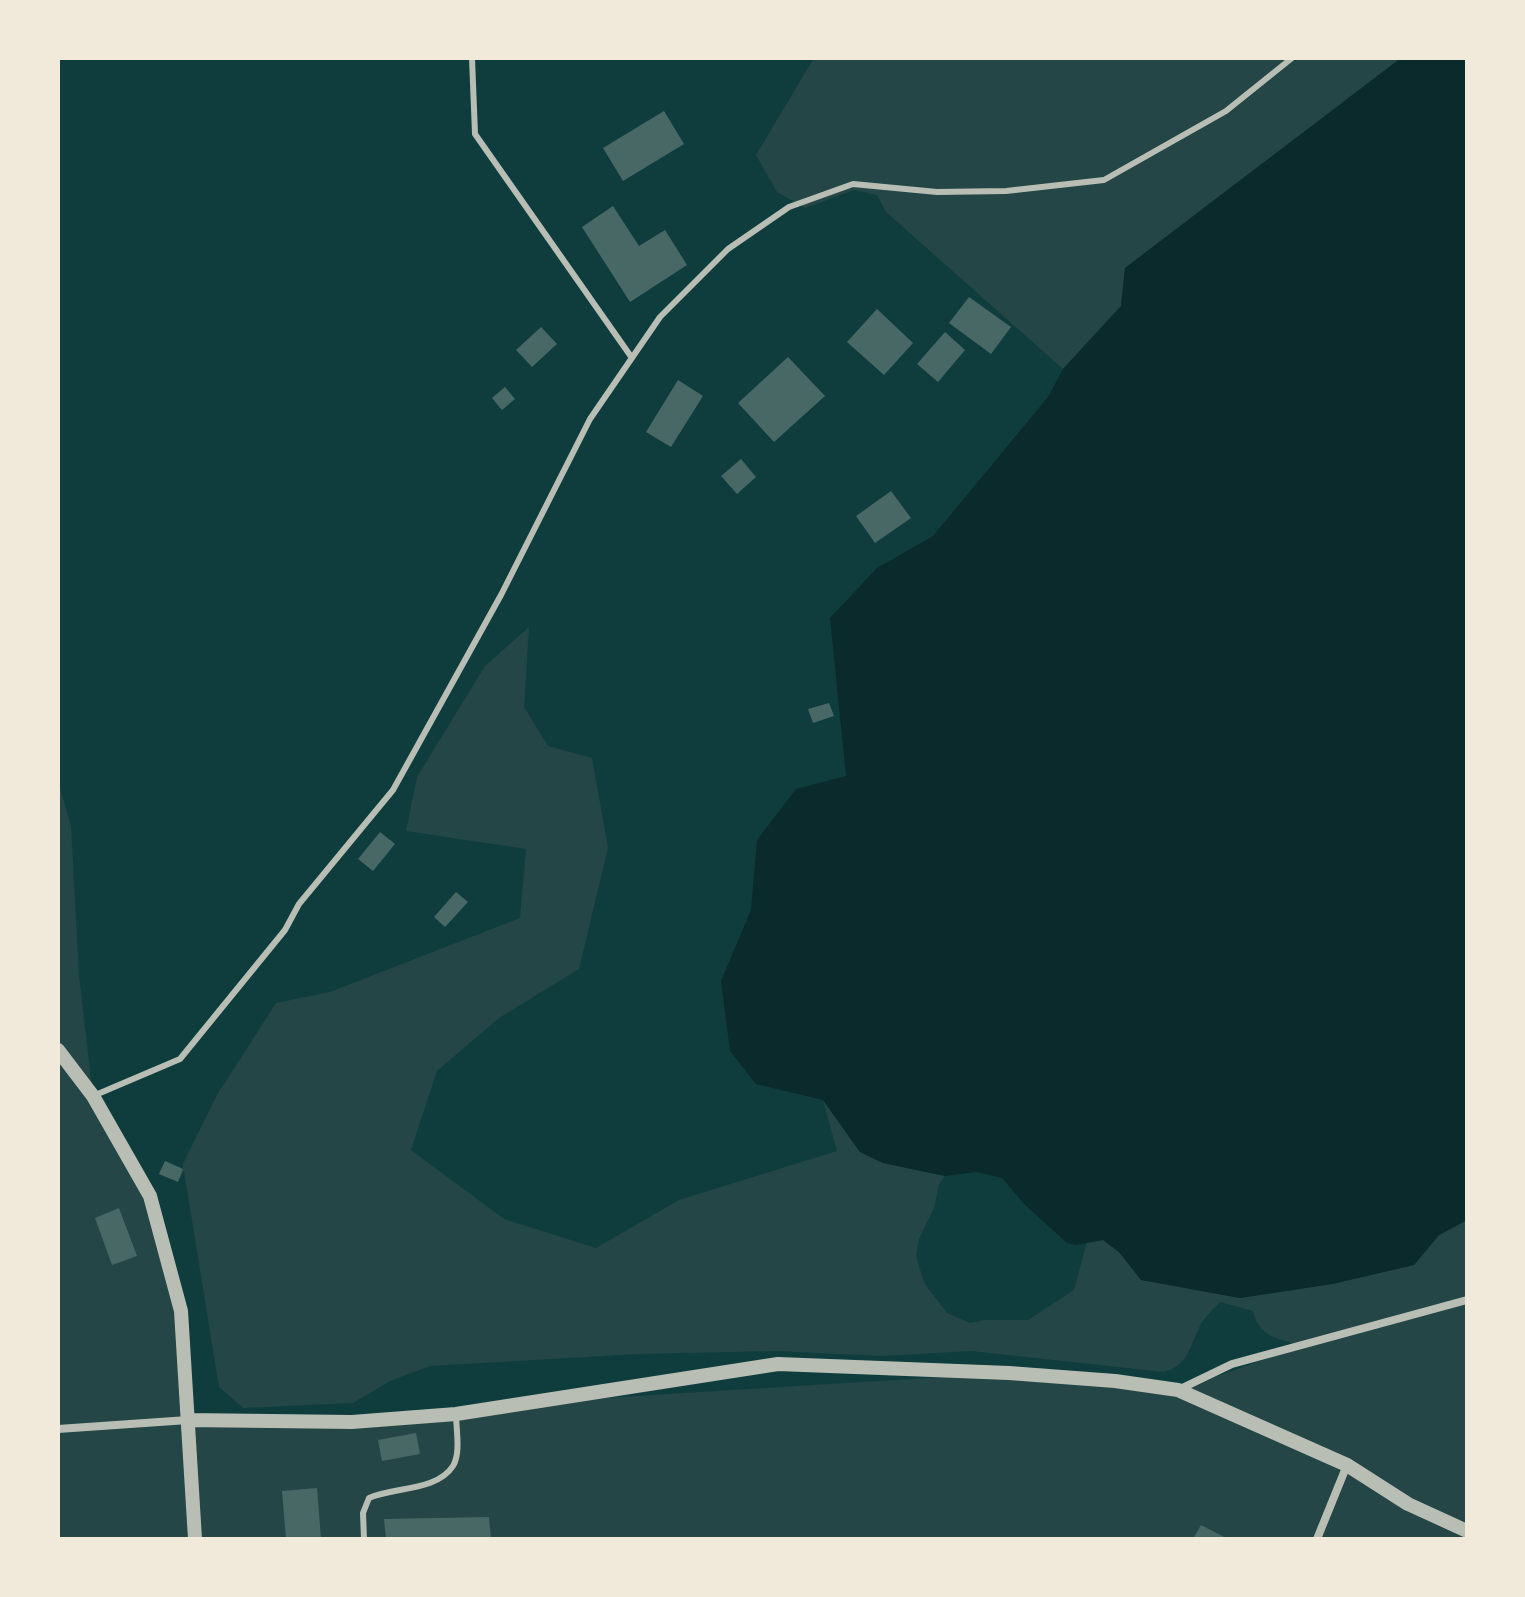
<!DOCTYPE html>
<style>
body{margin:0}
#map{position:relative;width:1525px;height:1597px;overflow:hidden;background:#0f3d3e;font-family:"DejaVu Sans",sans-serif}
canvas{display:block}
.frame{position:absolute;inset:0;border:60px solid #f1e9da;pointer-events:none}
</style>
<div id="map">
<canvas width="1525" height="1597"></canvas>
<div class="frame"></div>
</div>
<script>
const g = document.querySelector('canvas').getContext('2d');
g.lineJoin = 'round';
function fill(path, color) { g.fillStyle = color; g.fill(path, 'evenodd'); }
function strokePath(path, color, width, dash) { g.strokeStyle = color; g.lineWidth = width; g.lineCap = dash ? 'butt' : 'round'; g.setLineDash(dash || []); g.stroke(path); }
fill(new Path2D(`
 M814 58H1401L1125 268 1121 306 1063 369 886 212 877 195 854 190 805 208 777 192 756 155Z
 M529 627 524 707 548 746 592 758 608 848 579 969 499 1018 437 1071 411 1150 504 1219 596 1248 679 1200 837 1151 823 1100 860 1152 883 1163 945 1176 939 1184 934 1208 919 1239 916 1255 924 1283 947 1313 970 1323 985 1320H1028L1074 1290 1087 1242 1103 1240 1119 1252 1142 1280 1240 1298 1332 1284 1414 1265 1439 1235 1467 1220V1539H58V781L71 826 79 976 93 1096 150 1196 181 1311 188 1420 352 1422 554 1401 1009 1373 1178 1390 1302 1346C1279 1338 1260 1339 1253 1311L1220 1302C1213 1310 1203 1318 1199 1328 1189 1348 1189 1364 1164 1372L971 1351 883 1356 776 1351 638 1354 430 1366 390 1381 353 1403 243 1408 219 1387 184 1171 178 1182 159 1174 165 1161 183 1169V1164L217 1095 276 1003 330 992 520 918 526 849 406 831 417 777 485 666Z`), '#244646');
fill(new Path2D(`
 M1401 58H1467V1220L1439 1235 1414 1265 1332 1284 1240 1298 1141 1280 1119 1252 1103 1240 1076 1245 1067 1243 1024 1204 1002 1178 976 1172 945 1176 883 1163 860 1152 823 1100 756 1084 730 1051 721 981 751 910 757 840 796 789 846 776 830 618 877 568 933 536 1048 397 1063 369 1121 306 1125 268Z`), '#0a2a2b');
fill(new Path2D(`
 M664 111 684 144 623 181 603 148Z
 M613 206 639 246 665 230 687 265 630 302 582 227Z
 M969 297 1011 327 991 354 949 323Z
 M877 309 913 343 884 375 847 342Z
 M541 327 557 344 532 367 516 350Z
 M945 332 965 350 938 382 917 364Z
 M788 357 825 396 774 442 738 403Z
 M678 380 703 396 671 447 646 432Z
 M505 387 515 399 502 410 492 398Z
 M741 459 756 477 737 494 721 476Z
 M891 491 911 518 875 543 856 516Z
 M829 703 834 716 813 723 808 709Z
 M380 832 395 844 373 871 358 859Z
 M456 892 468 902 445 927 434 917Z
 M165 1161 183 1169 178 1182 159 1174Z
 M119 1208 137 1256 112 1265 95 1218Z
 M416 1433 420 1454 382 1461 378 1440Z
 M317 1488 321 1539H286L282 1491Z
 M489 1517 491 1539H386L384 1519Z
 M1201 1525 1228 1539H1193Z`), '#486865');
strokePath(new Path2D(`
 M472 58 475 134 632 358
 M93 1096 180 1059 285 930 299 904 393 790 501 595 590 419 660 317 728 249 789 207 853 184 937 192 1006 191 1104 180 1226 111 1292 58
 M364 1539 363 1513 369 1498C394 1487 437 1491 453 1466 461 1453 456 1429 456 1414`), '#b8beb3', 6);
strokePath(new Path2D(`
 M1178 1390 1232 1364 1467 1300
 M58 1429 188 1420
 M1317 1539 1347 1465`), '#b8beb3', 8);
strokePath(new Path2D(`
 M58 1050 93 1096 150 1196 181 1311 195 1539
 M188 1420 352 1422 456 1414 778 1364 1009 1373 1115 1381 1178 1390 1347 1465 1408 1504 1467 1531`), '#b8beb3', 14);
</script>
